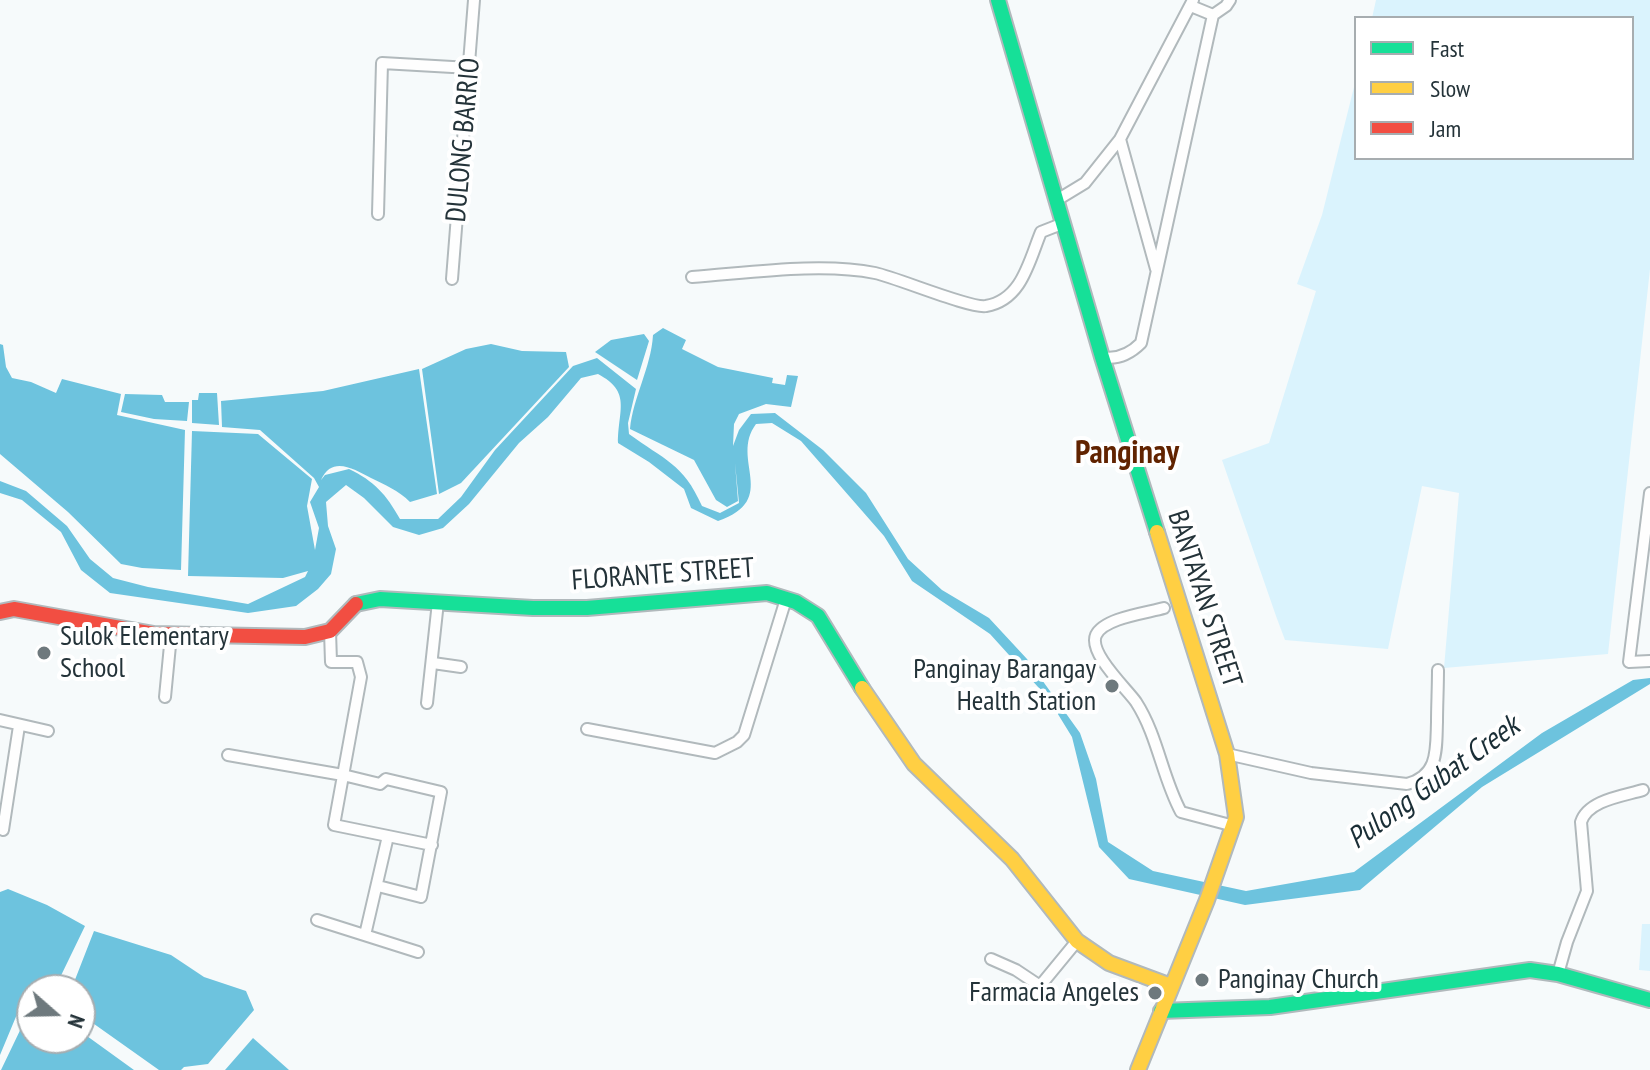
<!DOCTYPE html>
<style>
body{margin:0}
#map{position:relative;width:1650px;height:1070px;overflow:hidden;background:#f6fafb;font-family:"PT Sans Narrow",sans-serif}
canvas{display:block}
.legend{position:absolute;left:1354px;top:16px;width:280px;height:144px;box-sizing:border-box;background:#fff;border:2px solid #a7adb0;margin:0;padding:10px 14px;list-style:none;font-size:24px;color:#243339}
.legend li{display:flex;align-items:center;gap:16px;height:40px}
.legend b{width:40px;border:2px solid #a7adb0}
.north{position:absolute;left:16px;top:974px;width:80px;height:80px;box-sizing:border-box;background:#fff;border:2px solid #a7adb0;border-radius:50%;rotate:110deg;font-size:22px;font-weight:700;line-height:32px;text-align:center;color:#243339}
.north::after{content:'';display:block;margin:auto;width:28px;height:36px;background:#6e797d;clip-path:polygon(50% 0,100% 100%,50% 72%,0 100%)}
</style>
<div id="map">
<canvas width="1650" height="1070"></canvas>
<ul class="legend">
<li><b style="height:10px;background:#16e098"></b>Fast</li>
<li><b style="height:10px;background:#ffcf43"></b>Slow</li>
<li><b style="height:10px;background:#f24e42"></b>Jam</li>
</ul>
<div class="north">N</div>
</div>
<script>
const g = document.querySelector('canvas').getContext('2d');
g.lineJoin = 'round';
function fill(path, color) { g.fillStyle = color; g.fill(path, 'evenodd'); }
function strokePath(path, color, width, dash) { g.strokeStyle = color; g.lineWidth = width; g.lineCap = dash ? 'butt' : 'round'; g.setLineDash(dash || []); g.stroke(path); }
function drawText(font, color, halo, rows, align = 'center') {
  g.font = font + ' "PT Sans Narrow",sans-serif'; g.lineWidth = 8; g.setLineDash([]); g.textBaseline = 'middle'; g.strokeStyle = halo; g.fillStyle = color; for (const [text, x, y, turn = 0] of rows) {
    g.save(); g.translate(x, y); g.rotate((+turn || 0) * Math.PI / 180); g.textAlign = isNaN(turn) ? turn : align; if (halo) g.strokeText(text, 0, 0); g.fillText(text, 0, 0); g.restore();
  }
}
fill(new Path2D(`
 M1376 0H1650V269L1608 654 1444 668 1459 493 1422 486 1388 649 1285 640 1276 616 1222 460 1269 443 1316 291 1297 284 1322 215 1356 79V158H1632V18H1372Z
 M1642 924H1650V971L1639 970Z`), '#daf3fd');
fill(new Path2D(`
 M663 328 686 340 682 349 718 367 773 378 772 383 785 385 787 375 798 376 791 407 766 404 739 414 734 424 733 446 739 430 751 414 775 413 823 450 866 493 908 559 942 590 989 618 1027 659 1080 733 1096 779 1108 842 1153 871 1246 891 1354 872 1542 733 1633 680 1650 678V684L1482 787 1360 890 1245 905 1129 879 1099 847 1072 737 1048 698 990 634 912 581 884 536 801 441 772 423 756 424C729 460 781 499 718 521L691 508 684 489 649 462 618 443C618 410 632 392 598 374L581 378 548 417 519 443 469 504 443 528 419 535 393 527 364 498 346 485 326 502 328 526 336 549 331 574 318 589 296 606 248 613 110 593 81 570 61 532 22 500 0 493V481L26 491 67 526 90 559 113 578 148 587 248 604 305 577 308 571 283 578 188 576 192 431 258 434 312 479 307 506 315 550 319 528 310 502 319 487 314 478 260 430 222 427 221 401 323 391 419 369 437 494 410 502C398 490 385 485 371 478 354 469 332 455 321 480L325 475 349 469C374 481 386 494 400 519H438L461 497 495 450 573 366 597 358 636 389 628 423 629 434C664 460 683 463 702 506L720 513 739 503 735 463 738 501 727 507 716 500 694 460 630 429C633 397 651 368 653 335Z
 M644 334 649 341 637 380 595 352 611 340Z
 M0 344 3 345 6 367 12 378 31 382 56 393 62 379 121 394 117 415 185 430 181 570 142 568 121 564 68 512 0 454Z
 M491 344 522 351 566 352 569 367 461 483 439 494 422 369 466 349Z
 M199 393H217L219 425 192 423V400H198Z
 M125 394 162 395 165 402H189L187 421 154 419 121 412Z
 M8 889 47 905 85 926 54 990H32V1008L20 1007 0 1055V892Z
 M94 931 171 955 204 977 246 991 254 1010 208 1064 184 1067 181 1070H159L80 1014V990H71Z
 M25 1020 32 1023V1038H80V1031L134 1070H1Z
 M253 1038 289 1070H225Z`), '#6dc3de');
const street = new Path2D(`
 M1191 6 1213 15
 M1120 139 1156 269
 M1057 200 1085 183 1120 139 1193 0
 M378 214 382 63 470 68
 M692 277C748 273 821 262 875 273 898 278 971 309 986 306 1022 300 1029 261 1041 232L1064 223
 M452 279 474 0
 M1102 357C1118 360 1130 354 1141 343L1213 15 1226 6 1230 0
 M1650 493 1629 662 1650 661
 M1164 608C1146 613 1104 618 1096 635 1088 653 1127 689 1136 702 1158 736 1162 777 1181 812L1234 826
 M330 631 331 662H357L361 677 334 825 432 845
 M433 663 461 667
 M165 697 171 635
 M427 703 438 602
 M0 720 48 731
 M587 729 715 753 737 742 744 735 786 599
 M1227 754 1311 773 1407 784C1439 776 1436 749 1437 722 1437 705 1438 688 1438 670
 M228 755 343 775 380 784 386 779 441 792 421 897 378 886
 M3 830 19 726
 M317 920 418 952
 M365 935 388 836
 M991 959 1016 970 1040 986 1077 941
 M1558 974 1567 942 1587 891 1581 822C1588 800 1623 796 1643 790`);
const fast = new Path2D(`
 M998 0 1102 357 1157 532
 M356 604 380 599 533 608H587L767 593 796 602 818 616 862 688
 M1161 1011 1270 1007 1530 970 1558 974 1650 1000`);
const slow = new Path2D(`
 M862 688 914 764 1012 859 1077 941 1109 963 1171 986
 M1138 1070 1207 900 1236 817 1227 754 1157 532`);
const jam = new Path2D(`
 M0 612 14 609 154 634 305 637 330 631 356 604`);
strokePath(street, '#b1b9bc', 14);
strokePath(fast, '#b1b9bc', 18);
strokePath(slow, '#b1b9bc', 18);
strokePath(jam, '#b1b9bc', 18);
strokePath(street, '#fefefe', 10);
strokePath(fast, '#16e098', 14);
strokePath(slow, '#ffcf43', 14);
strokePath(jam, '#f24e42', 14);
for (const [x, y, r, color] of [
 [44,653,8,"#6e797d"],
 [1112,686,8,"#6e797d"],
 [1202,980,8,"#6e797d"],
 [1155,993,8,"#6e797d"]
]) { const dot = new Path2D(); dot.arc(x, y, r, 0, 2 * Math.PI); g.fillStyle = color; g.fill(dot); strokePath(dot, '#fff', 3); }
drawText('28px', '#243339', '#fff', [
 ["DULONG BARRIO",464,140,-85],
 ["FLORANTE STREET",663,575,-4],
 ["BANTAYAN STREET",1204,599,72]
]);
drawText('28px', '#243339', '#fff', [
 ["Sulok Elementary",60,637],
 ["School",60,669],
 ["Panginay Barangay",1096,670,"right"],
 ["Health Station",1096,702,"right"],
 ["Panginay Church",1218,980],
 ["Farmacia Angeles",1139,993,"right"]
], 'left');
drawText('italic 30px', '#1a2e36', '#fff', [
 ["Pulong Gubat Creek",1434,783,-36]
]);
drawText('bold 32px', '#612300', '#fff', [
 ["Panginay",1127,454]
]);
</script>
